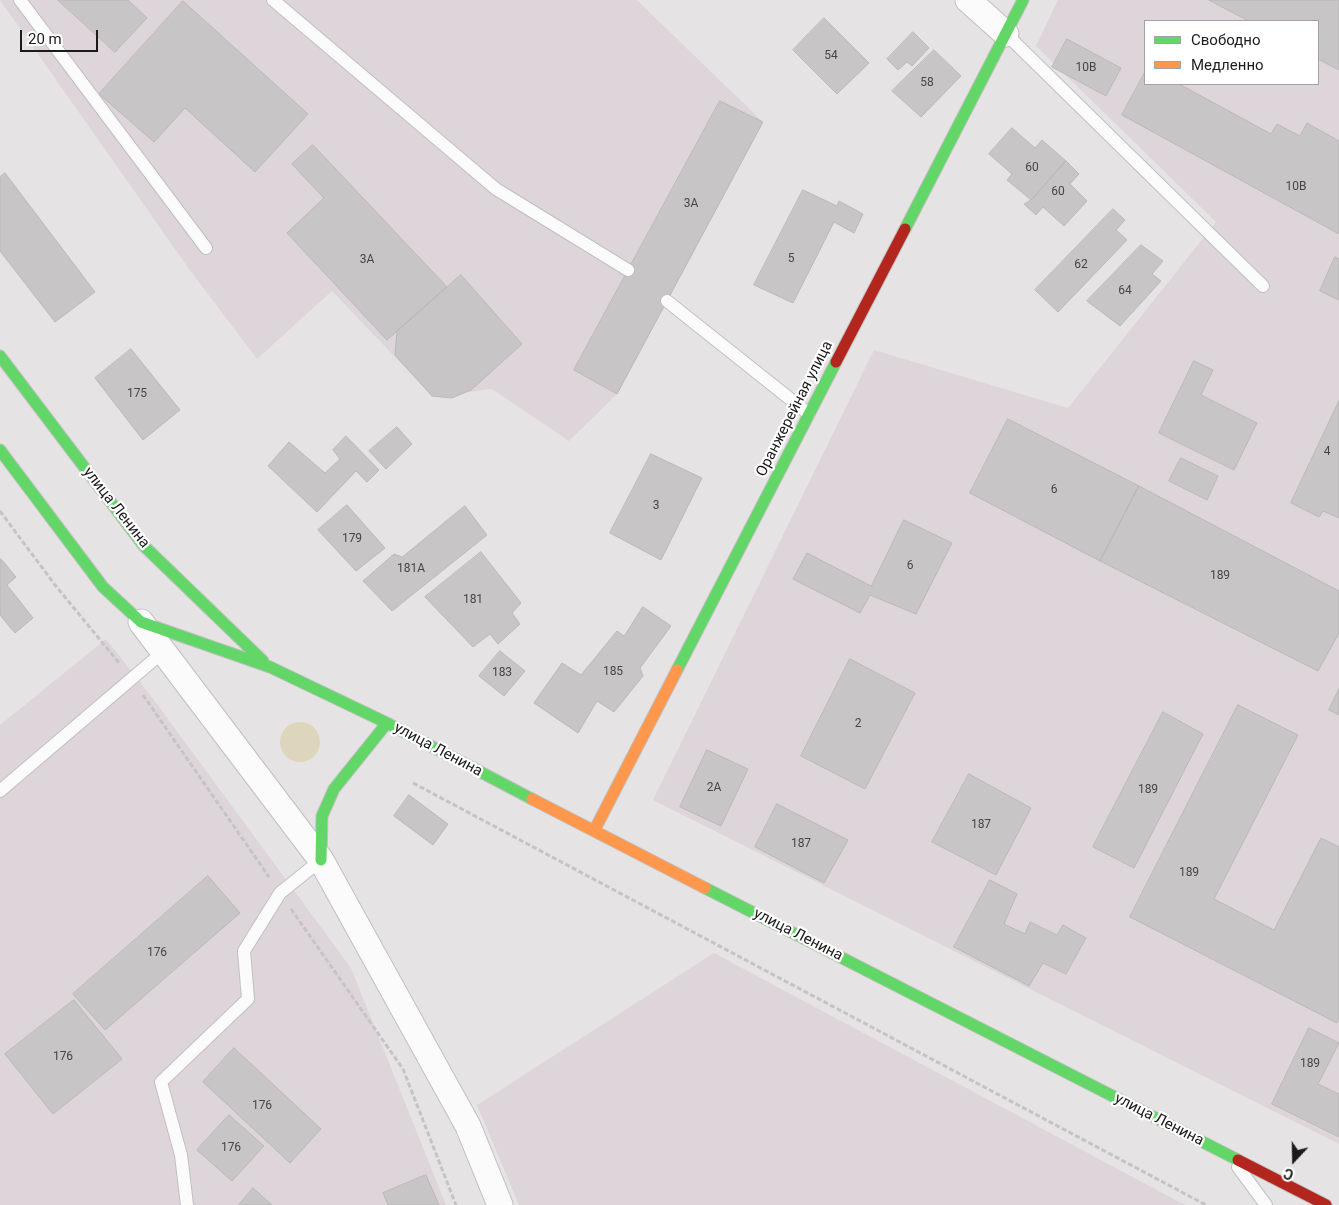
<!DOCTYPE html>
<meta charset="utf-8">
<style>
body{margin:0}
#map{position:relative;width:1339px;height:1205px;overflow:hidden;background:#e6e3e5;font-family:Roboto,sans-serif}
canvas{display:block}
.legend{position:absolute;left:1144px;top:20px;width:175px;height:65px;box-sizing:border-box;background:#fff;border:1px solid #a4a3a4;margin:0;padding:6px 9px;list-style:none;font-size:15px;color:#1c1a1b}
.legend li{display:flex;align-items:center;gap:10px;height:25px}
.legend b{width:25px;border:1px solid #a4a3a4}
.north{position:absolute;left:1269px;top:1135px;width:50px;height:50px;-webkit-text-stroke:4px #fff;paint-order:stroke;rotate:201deg;font-size:14px;font-weight:700;line-height:20px;text-align:center;color:#1c1a1b}
.north::after{content:'';display:block;margin:auto;width:18px;height:22px;background:#1c1a1b;clip-path:polygon(50% 0,100% 100%,50% 72%,0 100%)}
.scale{position:absolute;left:20px;top:30px;width:78px;height:22px;box-sizing:border-box;border:2px solid #1c1a1b;border-top:0;padding-left:6px;font-size:15px;line-height:18px;white-space:nowrap;color:#1c1a1b;-webkit-text-stroke:4px #fff;paint-order:stroke}
</style>
<div id="map">
<canvas width="1339" height="1205"></canvas>
<ul class="legend">
<li><b style="height:6px;background:#63d668"></b>Свободно</li>
<li><b style="height:6px;background:#ff974d"></b>Медленно</li>
</ul>
<div class="north">С</div>
<div class="scale">20 m</div>
</div>
<script>
const g = document.querySelector('canvas').getContext('2d');
g.lineJoin = 'round';
function fill(path, color) { g.fillStyle = color; g.fill(path, 'evenodd'); }
function strokePath(path, color, width, dash) { g.strokeStyle = color; g.lineWidth = width; g.lineCap = dash ? 'butt' : 'round'; g.setLineDash(dash || []); g.stroke(path); }
function drawText(font, color, halo, rows, align = 'center') {
  g.font = font + ' Roboto,sans-serif'; g.lineWidth = 4.5; g.setLineDash([]); g.textBaseline = 'middle'; g.strokeStyle = halo; g.fillStyle = color; for (const [text, x, y, turn = 0] of rows) {
    g.save(); g.translate(x, y); g.rotate((+turn || 0) * Math.PI / 180); g.textAlign = isNaN(turn) ? turn : align; if (halo) g.strokeText(text, 0, 0); g.fillText(text, 0, 0); g.restore();
  }
}
fill(new Path2D(`
 M0 0H637L763 122 617 394 569 441 492 389 432 396 332 291 257 359 189 269Z
 M1058 0H1339V1144L653 800 874 350 1068 408 1216 222 1036 46ZM1145 21H1318V84H1145Z
 M106 639 154 700 351 968 446 1205H0V725Z
 M714 953 1185 1205H519L477 1105Z`), '#ddd5da');
fill(new Path2D(`
 M280 742a20 20 0 1 1 40 0a20 20 0 1 1-40 0Z`), '#ddd6bd');
const building = new Path2D(`
 M58 0H128L147 18 115 52Z
 M1209 0H1339V70L1318 59V21H1249Z
 M183 1 308 114 255 172 185 108 154 142 99 94Z
 M824 18 869 63 837 94 793 50Z
 M913 32 929 48 912 66 907 62 898 70 887 59Z
 M1067 39 1121 68 1106 96 1052 67Z
 M934 50 961 76 921 117 892 91Z
 M1145 72V84H1179L1271 134 1277 124 1300 136 1307 123 1339 141V234L1122 115Z
 M720 101 763 122 617 394 574 370Z
 M1012 128 1035 148 1042 140 1066 161 1031 200 1007 180 1012 174 989 154Z
 M313 145 447 287 387 340 287 233 324 198 292 164Z
 M1066 161 1079 174 1070 184 1087 201 1064 226 1043 207 1036 215 1024 204 1031 200Z
 M5 173 95 292 55 322 0 251V177Z
 M803 190 837 206 839 201 863 214 854 233 834 222 793 303 754 285Z
 M1113 209 1125 220 1116 230 1127 240 1058 312 1035 290Z
 M1141 245 1163 261 1152 274 1161 281 1120 326 1087 301Z
 M1335 257 1339 259V300L1320 291Z
 M461 275 522 344 471 390 452 398 432 396 395 355 397 331Z
 M131 349 180 410 143 440 95 378Z
 M1194 361 1213 370 1201 395 1257 423 1234 470 1159 433Z
 M1339 401V518L1323 511 1319 517 1291 503Z
 M1008 419 1139 486 1100 561 970 493Z
 M397 427 412 444 386 469 369 451Z
 M346 436 379 470 367 482 356 471 317 512 268 466 289 442 325 473 340 459 333 450Z
 M651 454 702 478 661 560 610 533Z
 M1181 458 1218 476 1207 500 1169 481Z
 M1139 486 1339 591V633L1318 671 1100 561Z
 M347 505 385 548 356 571 318 530Z
 M465 506 487 535 392 611 363 581 394 554 402 557Z
 M904 520 952 543 916 614 870 595 860 613 793 579 807 553 871 586Z
 M481 552 521 603 512 613 520 624 498 644 490 634 473 647 425 597Z
 M1 559 16 577 7 585 33 618 15 633 0 615V560Z
 M643 607 671 626 640 668 643 676 614 712 597 701 578 733 534 703 562 663 581 675 617 631 624 636Z
 M500 651 525 671 504 696 479 676Z
 M850 659 915 693 865 789 801 756Z
 M1339 689V715L1329 710Z
 M1238 705 1298 735 1214 899 1274 930 1321 838 1339 847V1019L1337 1023 1130 917Z
 M1163 712 1203 734 1134 868 1093 847Z
 M707 750 748 769 721 826 680 807Z
 M969 774 1031 808 996 875 932 842Z
 M409 795 448 824 433 845 394 816Z
 M777 804 848 840 824 883 755 847Z
 M208 876 240 913 105 1030 73 994Z
 M990 880 1017 894 1004 924 1025 934 1030 922 1057 935 1063 925 1086 938 1066 974 1043 963 1029 986 954 947Z
 M74 1000 122 1059 53 1114 5 1054Z
 M1309 1028 1339 1043 1318 1084 1339 1094V1137L1272 1104Z
 M234 1048 321 1129 290 1163 203 1082Z
 M229 1115 264 1146 232 1181 197 1150Z
 M426 1175 439 1205H388L383 1193Z
 M253 1188 272 1205H239Z`);
fill(building, '#c7c5c6');
strokePath(building, '#bab8b9', 1);
const lane = new Path2D(`
 M20 0 206 248
 M273 0 496 189 628 270
 M1006 34 1263 286
 M667 301 809 414
 M0 791 163 652
 M1238 1167 1266 1205
 M187 1205 181 1155 161 1082 248 999 244 951 280 893 321 860`);
const street = new Path2D(`
 M968 0 1006 34
 M141 622 321 860 468 1126 500 1205`);
const fast = new Path2D(`
 M905 229 1023 0
 M0 356 144 546 263 661
 M0 450 103 587 141 622 270 667 387 723 532 799
 M677 670 836 362
 M321 860 322 816 334 789 387 723
 M705 888 1238 1160`);
const slow = new Path2D(`
 M532 799 705 888
 M594 831 677 670`);
const jam = new Path2D(`
 M836 362 905 229
 M1238 1160 1326 1205`);
strokePath(lane, '#c1c0c1', 14);
strokePath(street, '#c1c0c1', 27);
strokePath(fast, '#c1c0c1', 13);
strokePath(slow, '#c1c0c1', 13);
strokePath(jam, '#c1c0c1', 13);
strokePath(new Path2D(`
 M0 511 55 585 120 664
 M143 695 269 877
 M413 783 1206 1205
 M291 909 403 1069 456 1205`), '#c5c3c5', 3, [5, 2.5]);
strokePath(lane, '#fbfbfb', 12);
strokePath(street, '#fbfbfb', 25);
strokePath(fast, '#63d668', 11);
strokePath(slow, '#ff974d', 11);
strokePath(jam, '#b3261e', 11);
drawText('12px', '#474546', null, [
 ["54",831,56],
 ["10В",1086,68],
 ["58",927,83],
 ["60",1032,168],
 ["10В",1296,187],
 ["60",1058,192],
 ["3А",691,204],
 ["5",791,259],
 ["3А",367,260],
 ["62",1081,265],
 ["64",1125,291],
 ["175",137,394],
 ["4",1327,452],
 ["6",1054,490],
 ["3",656,506],
 ["179",352,539],
 ["6",910,566],
 ["181А",411,569],
 ["189",1220,576],
 ["181",473,600],
 ["185",613,672],
 ["183",502,673],
 ["2",858,724],
 ["2А",714,788],
 ["189",1148,790],
 ["187",981,825],
 ["187",801,844],
 ["189",1189,873],
 ["176",157,953],
 ["176",63,1057],
 ["189",1310,1064],
 ["176",262,1106],
 ["176",231,1148]
]);
drawText('15px', '#1c1a1b', '#fff', [
 ["Оранжерейная улица",795,409,-63],
 ["улица Ленина",116,508,52],
 ["улица Ленина",438,750,28],
 ["улица Ленина",798,935,27],
 ["улица Ленина",1159,1120,27]
]);
</script>
